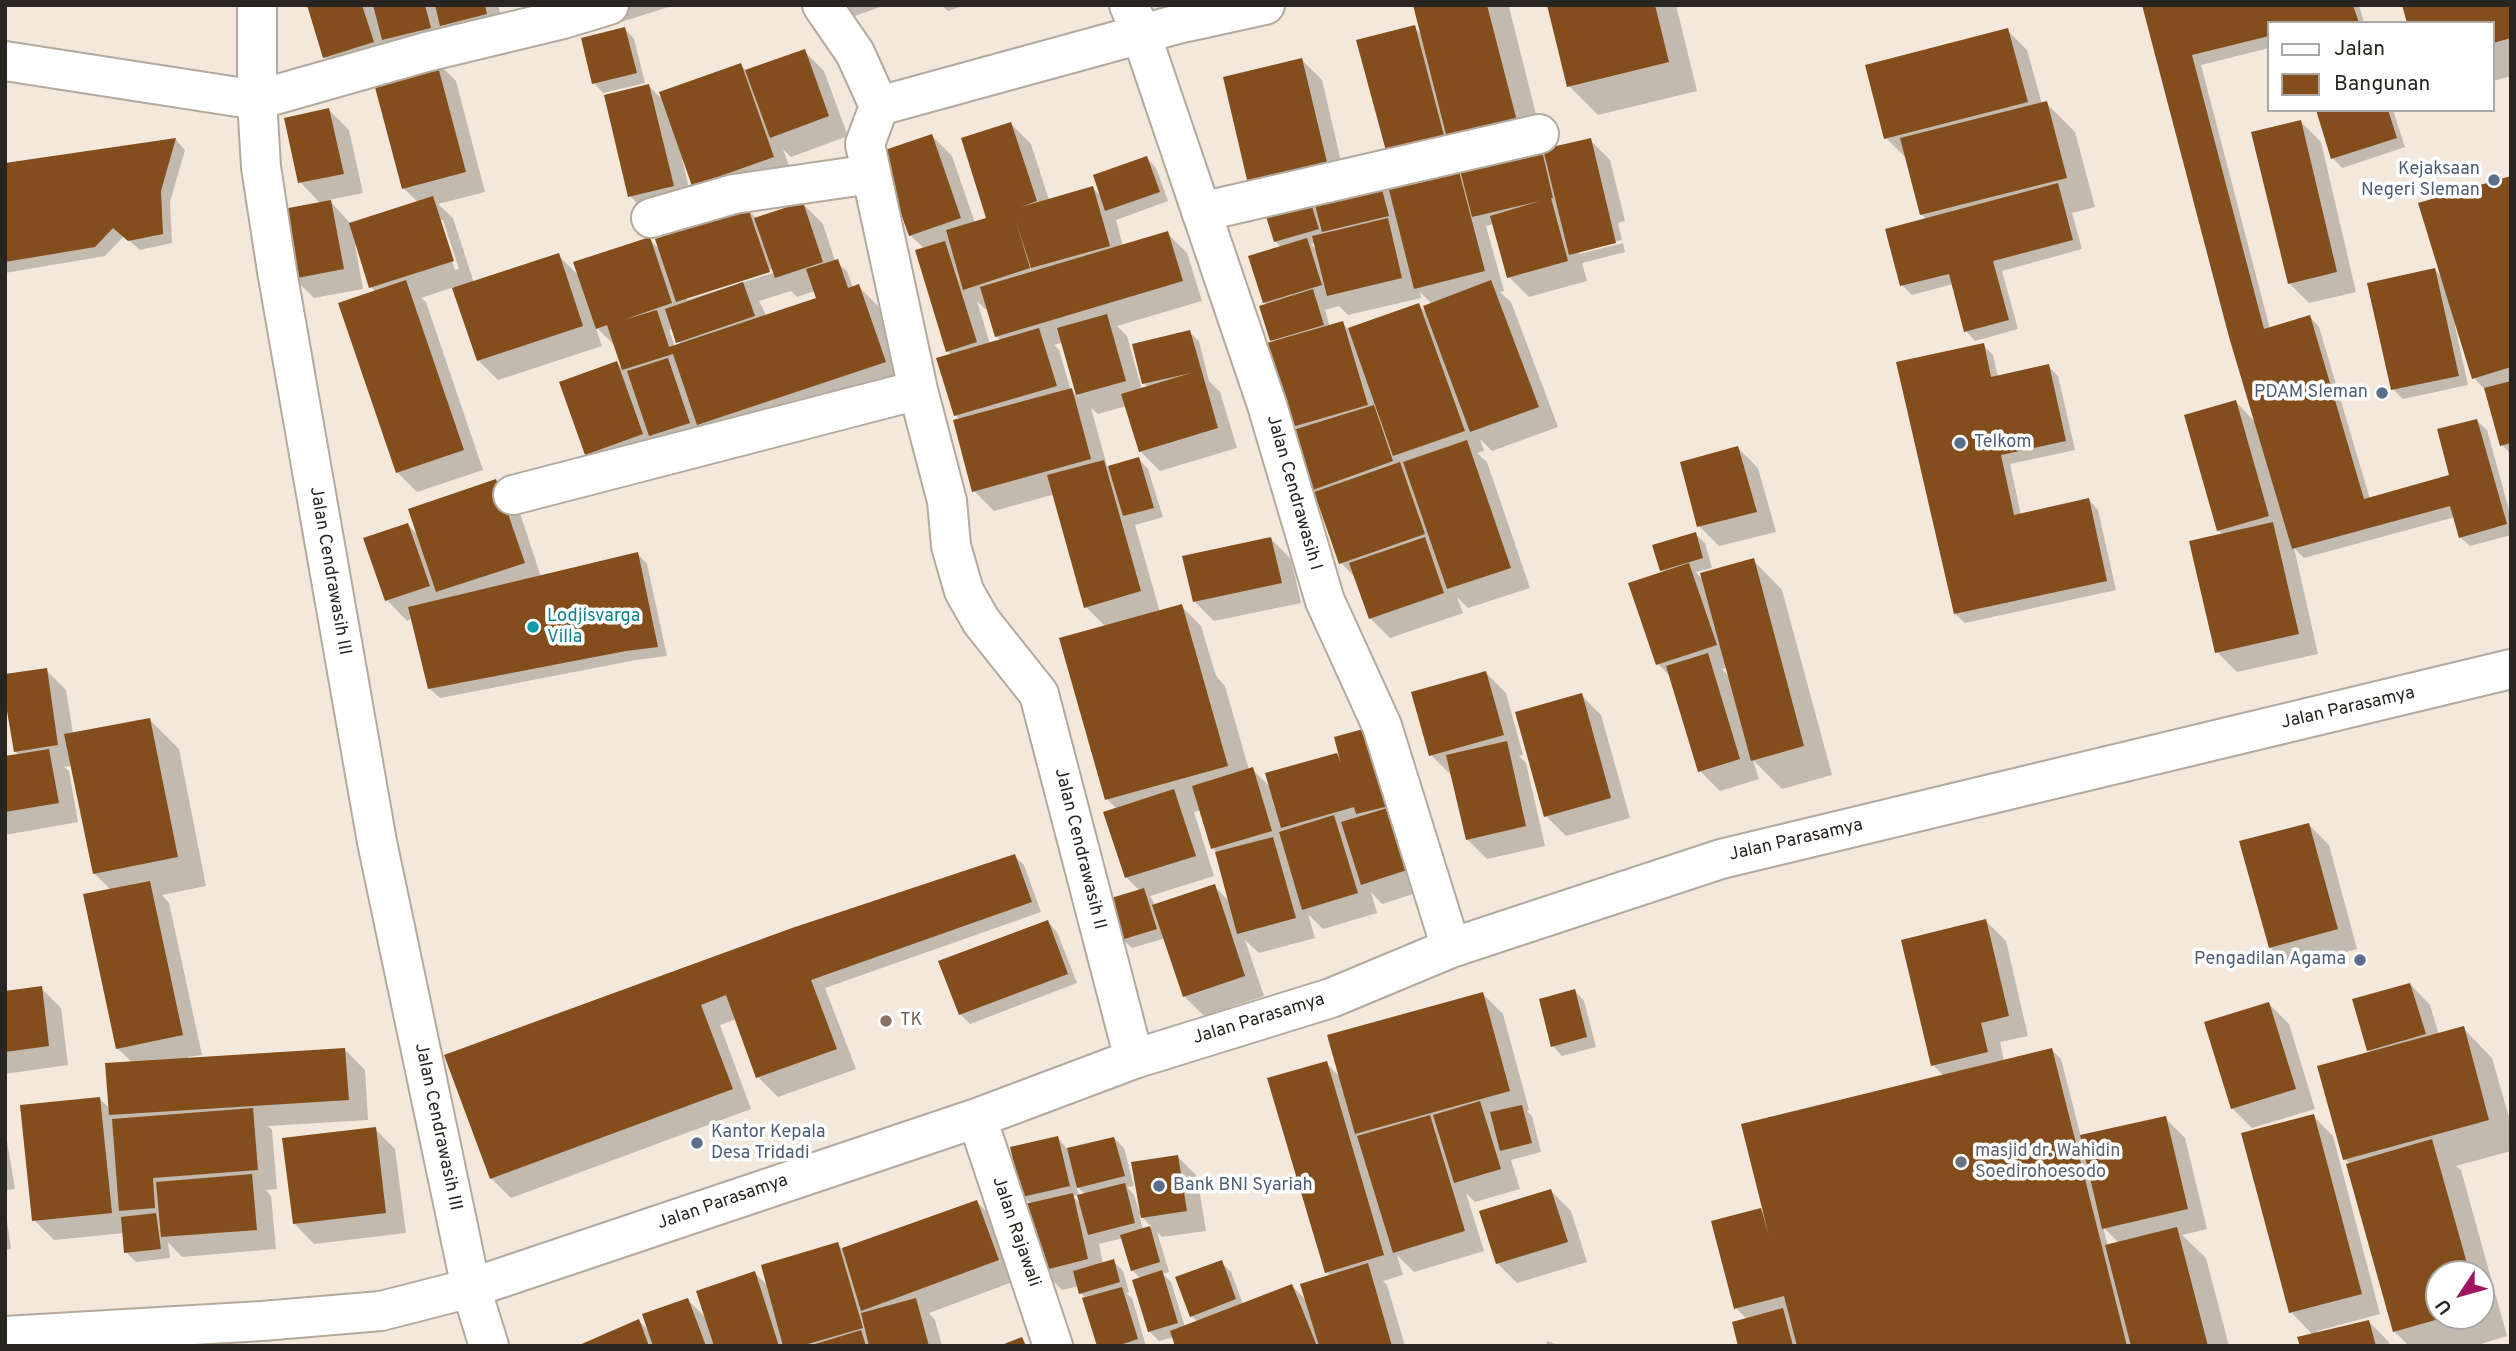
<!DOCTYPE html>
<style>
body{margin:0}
#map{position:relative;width:2516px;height:1351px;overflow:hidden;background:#f3e8db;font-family:Overpass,sans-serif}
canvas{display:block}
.frame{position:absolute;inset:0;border:7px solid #292520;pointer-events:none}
.legend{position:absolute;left:2267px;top:21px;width:228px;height:91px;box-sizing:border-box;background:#fff;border:2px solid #a9a8a6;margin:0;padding:9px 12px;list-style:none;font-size:21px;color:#292520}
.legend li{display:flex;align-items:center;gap:14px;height:35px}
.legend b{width:35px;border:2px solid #a9a8a6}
.north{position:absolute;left:2425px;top:1260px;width:70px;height:70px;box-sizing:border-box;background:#fff;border:2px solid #a9a8a6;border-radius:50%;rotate:234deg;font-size:19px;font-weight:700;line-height:28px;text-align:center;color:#292520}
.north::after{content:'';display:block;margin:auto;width:24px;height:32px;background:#a01560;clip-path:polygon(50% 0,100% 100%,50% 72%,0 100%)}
</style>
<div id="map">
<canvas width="2516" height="1351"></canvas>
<div class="frame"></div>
<ul class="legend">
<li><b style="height:9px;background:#fff"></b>Jalan</li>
<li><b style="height:19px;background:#834d1c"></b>Bangunan</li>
</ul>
<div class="north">U</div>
</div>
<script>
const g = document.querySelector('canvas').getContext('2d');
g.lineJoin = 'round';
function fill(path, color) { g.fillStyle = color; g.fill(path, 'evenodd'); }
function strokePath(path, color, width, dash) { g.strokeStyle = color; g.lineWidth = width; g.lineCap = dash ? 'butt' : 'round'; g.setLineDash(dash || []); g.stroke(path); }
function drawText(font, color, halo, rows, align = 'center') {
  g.font = font + ' Overpass,sans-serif'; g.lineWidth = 7; g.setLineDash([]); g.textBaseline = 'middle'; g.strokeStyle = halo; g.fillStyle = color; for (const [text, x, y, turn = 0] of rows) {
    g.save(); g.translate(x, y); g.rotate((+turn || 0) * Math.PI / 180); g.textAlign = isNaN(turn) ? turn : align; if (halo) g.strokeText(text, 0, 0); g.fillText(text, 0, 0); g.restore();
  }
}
fill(new Path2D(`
 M309 5H498L506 34 403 59 386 42 393 62 344 77 324 57Z
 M556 5H669V7L579 35 559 15Z
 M837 5H886L849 18Z
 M941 5H966L948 11Z
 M1415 5 1509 7 1544 146 1548 150 1590 140 1610 160 1625 221 1618 223 1622 240 1579 250V254L1623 243 1625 252 1582 263 1587 281 1529 297 1509 277 1494 224 1486 226 1504 291 1500 292 1511 302 1558 427 1492 451 1480 439 1484 451 1477 453 1487 462 1530 588 1468 608 1457 597 1463 613 1390 638 1370 618 1356 578 1341 563 1317 495 1312 490 1275 343 1272 340 1267 305 1264 302 1281 247 1275 241 1302 60 1322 80 1347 187 1379 180 1391 192 1414 27 1423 36ZM1316 242 1318 251 1311 244ZM1420 292 1432 304 1428 315 1419 305 1349 330 1342 323 1330 327 1325 310 1339 306 1348 315 1421 298Z
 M1549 5H1676L1697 91 1598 115 1569 86Z
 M2144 5H2359L2364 23H2269V48L2201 65 2270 329 2310 317 2319 327 2370 499 2451 476 2477 421 2487 430 2511 517V535L2470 546 2460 537 2455 517 2304 558 2294 548 2318 654 2237 672 2217 652 2223 535 2218 530 2236 402 2256 423Z
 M2404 5H2511V76L2493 81V23Z
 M625 29 634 39 645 83 603 93 594 83Z
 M2007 30 2027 50 2042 104 2046 103 2075 132 2095 207 2072 213 2082 249 2002 271 2018 329 1975 341 1966 331 1953 284 1912 295 1902 285 1927 220 1922 215 1906 158 1886 138Z
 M804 51 824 71 848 136 791 157 783 149 793 177 713 205 693 185 684 159H682L693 205 650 216 630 196 649 86 664 101 741 65 747 72Z
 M436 61 456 81 485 192 438 204 453 218 474 283 558 255 580 277 649 239 661 251 748 210 757 219 803 204 823 224 835 261 847 271 853 288 858 286 878 306 905 382 607 474 587 454 617 363 624 370 616 347 595 326 602 346 498 380 478 360 454 287 421 298 426 302 483 470 417 492 397 472 376 292 371 287 357 244 355 245 363 289 314 298 294 278 321 204 300 182 329 110 349 130 363 193 329 200 351 224 419 203 403 188ZM439 220H443L459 269 455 270ZM778 267 779 271 687 300V297ZM791 291 797 297 815 291 819 299 767 317 759 301ZM673 329 681 345 675 347 669 330Z
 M2317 110H2393L2405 147 2342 168 2333 158Z
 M2301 122 2321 142 2356 292 2309 303 2289 283Z
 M1011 124 1031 144 1049 200 1093 188 1102 197 1147 158 1156 168 1168 201 1116 220 1123 246 1167 233 1187 253 1202 301 1117 326 1127 336 1142 390 1148 388 1144 383 1189 332 1199 341 1209 381 1220 392 1237 448 1160 471 1140 451 1127 406 1098 414 1091 408 1107 466 1109 468 1139 459 1148 469 1163 517 1135 525 1160 612 1181 606 1201 626 1216 676 1225 686 1249 770 1252 769 1271 788 1267 775 1340 754 1378 727 1432 888 1382 904 1371 892 1377 913 1323 929 1308 914 1315 938 1259 953 1245 940 1264 996 1204 1016 1184 996 1166 938 1132 948 1122 939 1140 891 1126 877 1117 809 1107 799 1106 627 1086 607 1055 494 994 511 974 491 960 420 955 415 952 355 947 351 925 249 910 235 932 136 952 156 975 223 988 219ZM977 301 985 309 988 308 996 336 1001 341 990 344ZM1063 342 1079 397 1071 391 1059 350 1054 345ZM1201 810 1213 848 1216 852 1230 902 1214 886 1155 905 1150 896 1214 876 1194 812Z
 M176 140 185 150 170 202 172 243 140 250 124 236 105 256 5 273V165Z
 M2511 178V454L2502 445 2486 391 2474 378 2457 325 2455 326 2468 385 2403 399 2393 389 2435 270 2443 278Z
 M1983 345 1993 355 1998 377 2048 366 2058 376 2075 450 2010 464 2021 515 2089 500 2098 510 2116 590 1965 623 1955 614Z
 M1738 448 1758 468 1776 532 1719 546 1699 526Z
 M496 481 516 501 541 577 638 554 647 564 667 656 636 660 440 698 430 689 412 618 407 621 387 600 365 540 408 525 419 536Z
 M1695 534 1705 543 1712 568 1696 572 1704 581 1753 560 1782 590 1832 775 1782 789 1753 760 1759 779 1720 791 1700 771 1671 677 1658 664 1665 573 1661 570ZM1728 667 1731 679 1722 669Z
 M1271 539 1291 559 1301 603 1214 621 1194 601Z
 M46 670 66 690 73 734 150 720 179 749 206 886 162 895 169 903 202 1055 188 1057V1060L345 1050 365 1070 368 1120 268 1126 272 1130 277 1189 266 1190 271 1196 276 1249 182 1257 168 1242 170 1258 136 1262 126 1252 124 1233 54 1240 34 1220 100 1099 111 1110 133 1063 117 1048 111 890 94 873 72 766 64 767 69 771 78 822 5 835V759L20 756 15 751Z
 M1486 673 1506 693 1523 755 1519 756 1526 763 1545 846 1487 859 1467 839 1451 775 1431 755Z
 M1581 695 1601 715 1630 818 1566 836 1546 816Z
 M2309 825 2329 845 2357 949 2290 967 2270 947Z
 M1014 856 1024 865 1041 912 825 988 856 1069 778 1097 758 1077 736 1019 720 1025 751 1109 511 1198 491 1178 446 1056Z
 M1986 921 2006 941 2028 1036 2000 1042 2004 1061 2051 1049 2061 1059 2081 1137 2165 1118 2185 1138 2207 1229 2182 1235 2206 1258 2229 1346H1740L1747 1319 1736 1308 1760 1210 1766 1216 1944 1076 1933 1065ZM2103 1227 2119 1243 2108 1246Z
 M1048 922 1057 932 1077 983 970 1024 960 1014Z
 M2410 984 2430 1005 2439 1035 2463 1028 2492 1058 2511 1124V1151L2456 1166 2461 1170 2507 1336 2474 1346H2409L2394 1331 2350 1164 2344 1159 2372 1053 2368 1050ZM2439 1274H2481V1316H2439Z
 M41 988 61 1008 68 1065 5 1074V993Z
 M1575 991 1584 1001 1596 1047 1562 1056 1553 1046Z
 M1483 994 1503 1014 1529 1110 1527 1111 1532 1116 1541 1152 1511 1160 1520 1189 1475 1202 1466 1193 1484 1251 1414 1272 1397 1255 1403 1275 1383 1281 1387 1285 1405 1346H1177L1174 1337 1159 1341 1149 1331 1141 1279 1132 1270 1123 1238 1099 1244 1103 1264 1113 1261 1123 1271 1129 1292 1126 1293 1132 1298 1146 1346H1098L1086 1299 1081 1293 1079 1286 1062 1290 1042 1270 1032 1205 1023 1196 1058 1138 1068 1150 1114 1138 1124 1148 1134 1186 1127 1187 1134 1195 1139 1211 1141 1210 1177 1156 1197 1176 1206 1231 1162 1237 1157 1232 1169 1272 1163 1274 1171 1282 1185 1327 1198 1322 1191 1316 1221 1262 1231 1272 1243 1304 1292 1286 1306 1300 1331 1276 1326 1272V1063L1341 1078ZM1076 1186 1086 1195 1081 1205 1073 1196 1079 1195ZM1139 1214 1152 1227 1143 1230Z
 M2269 1004 2289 1024 2315 1109 2252 1128 2232 1108Z
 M2313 1116 2333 1136 2380 1314 2317 1331 2318 1334 2369 1322 2389 1342 2390 1346H2302L2313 1335 2291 1312Z
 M5 1129 15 1189 5 1190Z
 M375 1129 395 1149 406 1233 314 1244 294 1223Z
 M1551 1191 1571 1211 1587 1262 1517 1283 1497 1263Z
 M977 1202 997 1222 1018 1280 929 1313 935 1320 942 1346H581L639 1321 650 1332 688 1300 707 1319 755 1273 769 1287 838 1244 842 1249Z
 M5 1207 11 1249 5 1250Z
 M1547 1341 1562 1346H1546Z`), '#0003');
fill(new Path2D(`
 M307 5H362L374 42 323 58Z
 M373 5H425L431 28 382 40Z
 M435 5H485L487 14 440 26Z
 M1413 5H1487L1520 133 1450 150Z
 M1547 5H1655L1669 62 1567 87Z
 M2142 5H2353L2359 23H2269V36L2192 55 2264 329 2310 315 2364 499 2449 475 2437 429 2477 419 2507 524 2459 538 2450 506 2292 549 2229 337Z
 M2402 5H2508L2511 13V38L2493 43V23H2407Z
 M1415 25 1447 147 1389 162 1356 40Z
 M625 27 637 73 592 84 581 38Z
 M2008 28 2028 102 1884 139 1865 65Z
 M805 49 829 116 770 138 745 70Z
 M1302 58 1331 179 1251 197 1223 77Z
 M436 59 466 172 402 189 372 76Z
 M741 63 774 157 692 186 659 92Z
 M649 84 674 186 628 197 604 95Z
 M2047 101 2067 178 1920 215 1900 138Z
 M329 108 344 174 298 183 284 118Z
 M2316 110H2388L2397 138 2331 159Z
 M2301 120 2337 272 2288 284 2251 132Z
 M1011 122 1037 201 1021 207 1093 186 1110 246 1031 268 1015 219 1030 268 963 290 946 230 986 218 961 138Z
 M932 134 961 218 909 236 879 152Z
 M176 138 161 191 163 234 128 241 113 228 95 247 5 262V163Z
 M1539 138 1553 198H1551L1568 261 1507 278 1490 216 1540 201 1472 217 1457 158Z
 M1591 138 1616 243 1569 255 1543 149Z
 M1147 156 1160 192 1105 211 1093 175Z
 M1455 156 1485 271 1414 289 1385 174Z
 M2511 176V367L2472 379 2418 203Z
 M1379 178 1389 216 1322 232 1312 193Z
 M2058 183 2073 240 1993 261 2009 320 1964 332 1949 274 1900 286 1885 229Z
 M433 196 454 261 369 288 349 223Z
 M1309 197 1319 229 1274 242 1264 210Z
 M331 200 344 269 292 279 278 210Z
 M803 202 823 262 775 278 754 218Z
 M748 208 770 272 676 302 655 239Z
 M1388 218 1402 278 1327 296 1312 236Z
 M1168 231 1183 281 995 337 980 287Z
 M650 237 672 303 623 320 657 310 669 347 816 298 806 269 838 259 848 288 859 284 886 362 697 425 673 354 622 370 607 325 596 329 573 262Z
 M1307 238 1322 285 1263 303 1248 256Z
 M945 241 977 342 946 352 915 250Z
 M559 253 583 326 477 361 452 288Z
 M2435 268 2459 376 2391 390 2367 283Z
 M406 280 464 450 396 473 338 303Z
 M1491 280 1539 407 1470 432 1423 306Z
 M743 282 755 316 676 343 665 309Z
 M1313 289 1324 325 1270 341 1259 306Z
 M1419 303 1465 431 1393 456 1348 328Z
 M1107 314 1126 381 1076 395 1057 328Z
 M1343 321 1368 405 1292 427 1267 343Z
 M1039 328 1057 386 954 416 936 358Z
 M1190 330 1218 428 1139 452 1121 394 1191 373 1142 384 1132 344Z
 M1984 343 1991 377 2049 364 2066 441 2001 455 2014 515 2089 498 2107 581 1954 614 1896 362Z
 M668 358 690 423 649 436 627 371Z
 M617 361 643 434 585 455 559 382Z
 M2511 381V443L2500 446 2484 388Z
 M1072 388 1091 459 972 492 953 420Z
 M2236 400 2269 516 2217 531 2184 415Z
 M1374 405 1393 461 1310 491 1290 431Z
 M1467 440 1511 568 1447 589 1403 462Z
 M1738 446 1757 512 1697 527 1680 462Z
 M1139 457 1154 508 1123 516 1108 466Z
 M1104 460 1141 591 1084 608 1047 475Z
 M1400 462 1425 534 1339 564 1314 492Z
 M496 479 525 563 436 592 408 509Z
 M2273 522 2299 634 2215 653 2189 541Z
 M408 523 430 586 385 601 363 538Z
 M1696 532 1703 558 1660 571 1652 545Z
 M1271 537 1282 583 1193 602 1182 556Z
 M1425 537 1444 593 1369 619 1349 563Z
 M638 552 658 647 626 651 428 689 408 607Z
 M1754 558 1804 746 1751 761 1700 573Z
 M1689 563 1717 645 1656 665 1628 583Z
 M1182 604 1228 766 1105 800 1059 638Z
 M1708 653 1740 759 1698 772 1666 666Z
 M47 668 58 745 14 752 5 699V674Z
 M1486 671 1504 735 1429 756 1411 692Z
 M1582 693 1611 798 1544 817 1515 712Z
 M150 718 178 857 93 874 64 734Z
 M1378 725 1402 803 1356 814 1354 807 1281 828 1265 773 1337 753 1341 764 1334 737Z
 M1507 741 1526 826 1466 840 1446 755Z
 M49 749 59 803 5 812V756Z
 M1253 767 1272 831 1211 849 1192 786Z
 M1174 789 1196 856 1125 878 1103 812Z
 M1394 806 1413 868 1361 885 1341 822Z
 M1334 815 1358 893 1302 910 1279 832Z
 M2309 823 2338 929 2269 948 2239 841Z
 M1273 837 1296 918 1237 934 1215 852Z
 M1015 854 1032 902 811 980 837 1049 756 1078 726 995 701 1005 733 1089 490 1179 444 1055 792 928Z
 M150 881 183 1035 116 1049 83 894Z
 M1215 884 1245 976 1183 997 1152 905Z
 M1144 888 1157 929 1121 940 1108 899Z
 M1986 919 2009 1016 1981 1023 1988 1052 1931 1066 1901 940Z
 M1048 920 1068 974 959 1015 938 961Z
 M2410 983 2426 1034 2367 1051 2352 999Z
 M42 986 49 1046 5 1052V991Z
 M1575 989 1587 1037 1551 1047 1539 999Z
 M1483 992 1510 1091 1355 1134 1327 1035Z
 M2269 1002 2296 1089 2231 1109 2204 1022Z
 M2464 1026 2489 1120 2343 1160 2317 1066Z
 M345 1048 349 1100 109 1115 105 1063Z
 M2052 1048 2127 1346H1797L1784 1296 1734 1309 1711 1221 1761 1208 1769 1236 1741 1124Z
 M1327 1061 1384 1255 1325 1273 1267 1078Z
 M100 1097 112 1213 32 1221 20 1105Z
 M1480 1101 1501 1169 1454 1183 1433 1115Z
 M1522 1105 1532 1143 1500 1151 1490 1112Z
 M253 1108 258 1170 153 1178 155 1208 119 1211 112 1119Z
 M2314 1114 2362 1294 2289 1313 2241 1133Z
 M1430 1115 1465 1231 1393 1253 1357 1136Z
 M2166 1116 2188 1209 2102 1229 2080 1135Z
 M376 1127 386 1213 293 1224 282 1138Z
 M1058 1136 1070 1186 1022 1197 1010 1147Z
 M1114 1137 1125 1176 1077 1188 1067 1148Z
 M2432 1139 2470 1274H2439V1316L2446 1317 2393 1332 2346 1164Z
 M1178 1155 1187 1211 1141 1218 1131 1162Z
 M252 1174 257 1230 161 1237 156 1182Z
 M1125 1183 1135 1223 1088 1235 1077 1195Z
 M1551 1189 1568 1242 1496 1264 1479 1211Z
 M1073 1193 1088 1259 1041 1271 1025 1204Z
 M977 1200 999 1260 861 1311 842 1248Z
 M156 1213 161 1249 124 1253 121 1217Z
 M1150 1226 1160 1262 1131 1271 1120 1235Z
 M2177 1227 2208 1346H2131L2105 1245Z
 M838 1242 863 1328 801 1346H783L761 1265Z
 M1114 1259 1120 1282 1079 1294 1073 1271Z
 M1222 1260 1236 1299 1190 1317 1175 1277Z
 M1368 1263 1392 1346H1319L1300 1284Z
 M1162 1270 1178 1323 1148 1332 1132 1280Z
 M755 1271 779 1346H714L696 1291Z
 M1292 1284 1317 1346H1175L1170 1331Z
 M1122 1287 1138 1339 1117 1346H1097L1082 1298Z
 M688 1298 706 1346H653L642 1314Z
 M916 1298 929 1346H869L861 1313Z
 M1783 1308 1793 1346H1738L1732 1322Z
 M639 1319 649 1346H577Z
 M2369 1320 2376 1346H2300L2297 1337Z
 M861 1330 866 1346H812V1345Z
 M1022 1337 1026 1346H999Z`), '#834d1c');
const minor = new Path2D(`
 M257 5V100L426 52 563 19 609 5
 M822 5 855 53 879 106 865 144 918 390 947 501 951 546 964 591 981 621 1039 694 1134 1059
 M1129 5 1141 34 1267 405 1325 601 1382 726 1451 948
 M5 61 257 100 261 167 277 271 377 842 471 1288 489 1346
 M879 106 1178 24 1265 5
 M1201 212 1539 134
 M651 218 734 194 871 174
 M513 495 918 390
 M977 1118 1053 1346
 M5 1336 262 1321 381 1311 471 1288 977 1118 1134 1059 1331 998 1451 948 1721 859 2511 669`);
strokePath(minor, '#b3a99d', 42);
strokePath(minor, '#fff', 38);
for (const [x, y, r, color] of [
 [2494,180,7,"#5c6f8a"],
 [2382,393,7,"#5c6f8a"],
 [1960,443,7,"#5c6f8a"],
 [533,627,7,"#0f9aa8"],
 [2360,960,7,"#5c6f8a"],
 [886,1021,7,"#8d6e63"],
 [697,1143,7,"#5c6f8a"],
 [1961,1162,7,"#6b7280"],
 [1159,1186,7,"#5c6f8a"]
]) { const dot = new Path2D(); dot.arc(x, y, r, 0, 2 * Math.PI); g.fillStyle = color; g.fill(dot); strokePath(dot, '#fff', 2.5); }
drawText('18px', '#4e5e75', '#fff', [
 ["Kejaksaan",2480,170],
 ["Negeri Sleman",2480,191],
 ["PDAM Sleman",2368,393],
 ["Telkom",1974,443,"left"],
 ["Pengadilan Agama",2346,960],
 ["Kantor Kepala",711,1133,"left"],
 ["Desa Tridadi",711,1154,"left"],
 ["Bank BNI Syariah",1173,1186,"left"]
], 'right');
drawText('18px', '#292520', '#fff', [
 ["Jalan Cendrawasih I",1293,493,74],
 ["Jalan Cendrawasih III",329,571,80],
 ["Jalan Parasamya",2348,709,-13],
 ["Jalan Parasamya",1796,841,-13],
 ["Jalan Cendrawasih II",1079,849,76],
 ["Jalan Parasamya",1259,1020,-17],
 ["Jalan Cendrawasih III",437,1127,78],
 ["Jalan Parasamya",723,1203,-19],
 ["Jalan Rajawali",1015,1232,71]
]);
drawText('18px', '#0d838f', '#fff', [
 ["Lodjisvarga",547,617],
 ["Villa",547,638]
], 'left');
drawText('18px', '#785e54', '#fff', [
 ["TK",900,1021]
], 'left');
drawText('18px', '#5b616d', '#fff', [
 ["masjid dr. Wahidin",1975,1152],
 ["Soedirohoesodo",1975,1173]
], 'left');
</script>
